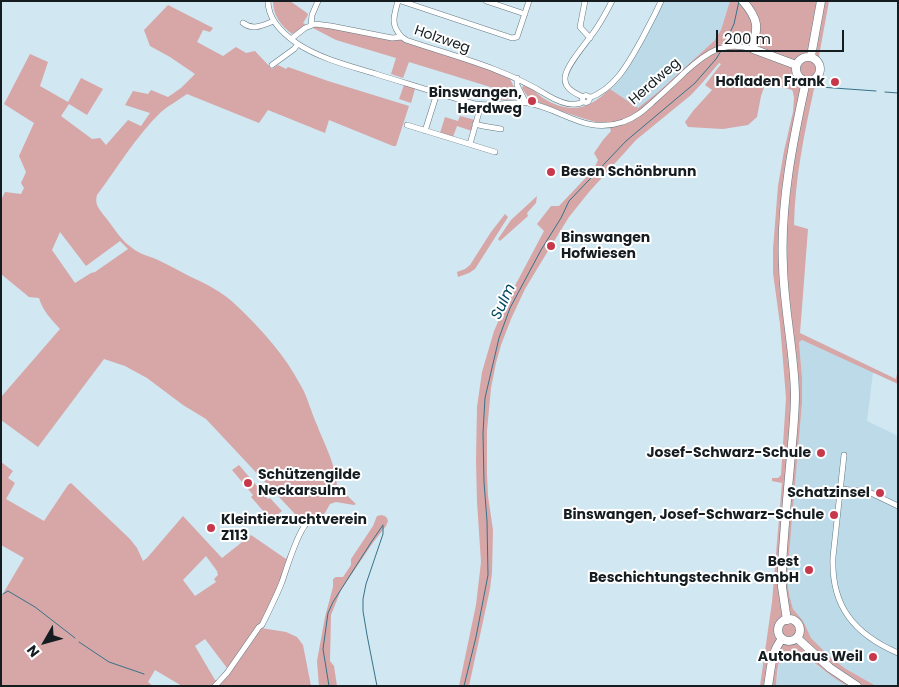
<!DOCTYPE html>
<meta charset="utf-8">
<style>
body{margin:0}
#map{position:relative;width:899px;height:687px;overflow:hidden;background:#d1e7f2;font-family:Poppins,sans-serif}
canvas{display:block}
.frame{position:absolute;inset:0;border:2px solid #151d21;pointer-events:none}
.north{position:absolute;left:20px;top:617px;width:50px;height:50px;-webkit-text-stroke:4px #fff;paint-order:stroke;rotate:232deg;font-size:14px;font-weight:700;line-height:20px;text-align:center;color:#151d21}
.north::after{content:'';display:block;margin:auto;width:18px;height:22px;background:#151d21;clip-path:polygon(50% 0,100% 100%,50% 72%,0 100%)}
.scale{position:absolute;left:716px;top:30px;width:128px;height:22px;box-sizing:border-box;border:2px solid #151d21;border-top:0;padding-left:6px;font-size:15px;line-height:18px;white-space:nowrap;color:#151d21;-webkit-text-stroke:4px #fff;paint-order:stroke}
</style>
<div id="map">
<canvas width="899" height="687"></canvas>
<div class="frame"></div>
<div class="north">N</div>
<div class="scale">200 m</div>
</div>
<script>
const g = document.querySelector('canvas').getContext('2d');
g.lineJoin = 'round';
function fill(path, color) { g.fillStyle = color; g.fill(path, 'evenodd'); }
function strokePath(path, color, width, dash) { g.strokeStyle = color; g.lineWidth = width; g.lineCap = dash ? 'butt' : 'round'; g.setLineDash(dash || []); g.stroke(path); }
function drawText(font, color, halo, rows, align = 'center') {
  g.font = font + ' Poppins,sans-serif'; g.lineWidth = 4; g.setLineDash([]); g.textBaseline = 'middle'; g.strokeStyle = halo; g.fillStyle = color; for (const [text, x, y, turn = 0] of rows) {
    g.save(); g.translate(x, y); g.rotate((+turn || 0) * Math.PI / 180); g.textAlign = isNaN(turn) ? turn : align; if (halo) g.strokeText(text, 0, 0); g.fillText(text, 0, 0); g.restore();
  }
}
fill(new Path2D(`
 M663 1H730L721 30 714 41 658 92 638 108 610 89 619 81 628 68Z
 M802 340 873 372 867 421 898 436V686H876L846 669 831 658 811 638 798 616 793 609 789 594 787 578 802 403V378L799 342Z
 M785 651H790L806 658 827 673 847 686H776L779 664 782 654Z`), '#bcdae8');
fill(new Path2D(`
 M273 1H290L307 13 308 15 303 23 305 24 304 27 292 34C281 26 273 15 273 1Z
 M730 1H829L819 56C825 67 825 80 814 89 804 134 795 179 794 225L808 229 800 333 896 379 898 368V384L802 340 799 342 802 378V403L787 578 789 594 793 609 803 621 811 638 831 658 846 669 876 686C868 686 852 687 846 685 827 676 806 650 785 651 777 659 777 675 776 686H760L772 602 782 483 772 481V478H778L781 475 786 398 780 324 773 273V249L778 186 784 151 793 112 794 98 793 92 792 90 766 82 761 96 757 117 748 125 723 129 688 127 685 122 693 111 712 90 705 85 721 64 719 63 703 82 691 95 636 140 589 192 569 217 551 246 525 289 511 319 501 345 496 363 491 388 487 431V474L488 496 493 530 492 572 490 589 469 686H459L476 605 481 562 477 502 476 460 477 407 482 372 494 331 509 297 544 231 537 224 551 206H559L594 169 598 160 594 153 603 140 611 131 608 122H596L585 119 549 107 541 103 530 100 522 88 523 86C531 86 536 93 543 98 548 101 552 103 557 105 580 113 593 104 610 89L638 108 658 92 714 41 721 30Z
 M168 5 213 28 210 32 203 30 197 42 223 56 236 47 246 53 255 51 272 69 278 65 286 69 288 67 328 81 409 106 396 146H393L329 120 325 133 268 110 259 123 187 94C179 100 169 105 161 112 137 135 117 168 97 195 94 205 100 210 106 218 114 228 121 240 131 247 139 254 149 256 158 260 169 265 179 271 189 276 206 284 223 292 237 306 262 330 285 355 301 386 308 398 311 412 317 425 325 446 335 462 337 486L356 504 354 505 336 502 330 504 325 513 307 526 301 535 278 595 261 628 286 632 297 637 303 645 311 686H182L155 670 148 682 153 686H1V597L24 558 1 545V462L13 471 8 478 15 483 6 499 44 521 68 485 71 483 130 539 137 548 143 561 147 558 183 516 222 558 251 535 286 559 301 527V523L294 513 206 419 183 405 147 378 125 366 104 359 38 447 1 420V397L60 329C51 319 43 311 39 298L29 297 1 274V200L5 192 21 194 24 188 21 183 26 172 19 156 34 123 4 104 30 54 48 62 40 86 68 102 81 78 103 89 87 115 69 104 61 116 92 139 100 138 106 145 128 120 141 126 150 113 125 105 133 91 148 94 151 90 168 97 181 88 195 74 170 57 150 46 144 30ZM60 232 86 266 120 241 128 249 95 272 91 273 75 283 52 250ZM206 556 217 571 218 575 214 579 216 582 195 596 183 580ZM205 639 227 668 217 680H215L195 646Z
 M313 26 398 38 505 73 504 76 510 79 519 97 517 99 500 100V90L409 62 403 78 391 74 396 58 336 40 311 27Z
 M404 85 415 89 411 103 399 99Z
 M460 116 475 120 472 131 457 126 453 137 440 133 445 117 458 121Z
 M537 196 536 203 527 213 528 216 500 241 498 239 511 220Z
 M505 214 508 217 475 269 469 273 458 277 457 272 465 269 470 265 491 232Z
 M239 465 268 499 270 498 282 511 271 520 251 497 253 495 232 470Z
 M381 515 385 516 387 518 388 521 386 526 372 544 341 590 331 615 330 661 334 666 337 686H319L317 661 325 617 333 587V579L336 577H343L351 565V559L373 526 377 516Z`), '#d7a6a7');
strokePath(new Path2D(`
 M724 45 734 24 739 1
 M820 87 876 91
 M885 92 898 93
 M3 594 8 591 35 607 75 638
 M79 642 109 662 144 674
 M329 686 323 649 328 613 333 602 372 541 383 525
 M377 686 367 635 363 611V599L366 584 383 534V526
 M464 686 476 637 488 575 487 521 484 482 483 433 485 398 499 338 510 308 541 250 561 218 569 201 626 141 695 83 716 59 721 51`), '#377289', 1);
const street = new Path2D(`
 M268 1C268 19 283 34 298 44 321 59 350 66 376 74 409 84 442 95 475 104 493 107 510 101 528 103 563 109 585 135 623 122 636 118 645 109 654 101 665 91 675 82 685 72 706 53 723 40 753 49
 M398 1C394 16 390 25 402 37
 M401 1 512 38 517 37 529 1
 M486 1 525 14
 M585 1 580 27 590 38
 M243 23C254 31 263 25 274 21
 M311 25 312 15 318 1
 M291 39 305 28 315 24 331 26 392 38 402 37 406 40C453 56 504 68 547 95 557 101 572 108 583 102
 M272 65 294 49 298 44
 M517 78V85L526 103
 M582.5 99a3.5 3.5 0 1 1 7 0a3.5 3.5 0 1 1-7 0Z
 M583 97C575 93 565 89 565 79 564 67 589 40 596 29 602 20 607 11 612 1
 M589 98C617 88 630 60 643 37 649 25 656 13 661 1
 M475 124 483 126 501 129
 M407 125 495 152
 M425 131 437 93
 M470 144 481 105
 M844 455 833 557C831 606 854 634 898 653
 M841 489 869 492 898 506
 M215 686 227 673 259 627 262 625C269 611 276 597 282 582 287 567 297 534 306 524`);
const secondary = new Path2D(`
 M743 1C759 20 758 26 753 49L796 65
 M811 56 821 1
 M796 69a12 12 0 1 1 24 0a12 12 0 1 1-24 0Z
 M778 630a11 11 0 1 1 22 0a11 11 0 1 1-22 0Z
 M787 620 782 587V565C784 532 787 499 790 466 792 442 795 418 795 394 794 351 784 309 783 266 780 204 793 140 806 81
 M797 638 830 668 857 686
 M768 686C771 669 771 652 782 639`);
strokePath(street, '#637881', 6);
strokePath(secondary, '#637881', 9);
strokePath(street, '#fff', 5);
strokePath(secondary, '#fff', 8);
for (const [x, y, r, color] of [
 [835,82,5,"#c8384d"],
 [532,101,5,"#c8384d"],
 [551,172,5,"#c8384d"],
 [551,246,5,"#c8384d"],
 [821,453,5,"#c8384d"],
 [248,483,5,"#c8384d"],
 [880,493,5,"#c8384d"],
 [834,515,5,"#c8384d"],
 [211,528,5,"#c8384d"],
 [809,570,5,"#c8384d"],
 [873,657,5,"#c8384d"]
]) { const dot = new Path2D(); dot.arc(x, y, r, 0, 2 * Math.PI); g.fillStyle = color; g.fill(dot); strokePath(dot, '#fff', 2); }
drawText('14px', '#151d21', '#fff', [
 ["Holzweg",442,40,19],
 ["Herdweg",655,82,-41]
]);
drawText('bold 14px', '#151d21', '#fff', [
 ["Hofladen Frank",825,82],
 ["Binswangen,",522,93],
 ["Herdweg",522,109],
 ["Besen Schönbrunn",561,172,"left"],
 ["Binswangen",561,238,"left"],
 ["Hofwiesen",561,254,"left"],
 ["Josef-Schwarz-Schule",811,453],
 ["Schützengilde",258,475,"left"],
 ["Neckarsulm",258,491,"left"],
 ["Schatzinsel",870,493],
 ["Binswangen, Josef-Schwarz-Schule",824,515],
 ["Kleintierzuchtverein",221,520,"left"],
 ["Z113",221,536,"left"],
 ["Best",799,562],
 ["Beschichtungstechnik GmbH",799,578],
 ["Autohaus Weil",863,657]
], 'right');
drawText('italic 15px', '#00485f', '#fff', [
 ["Sulm",504,302,-65]
]);
</script>
